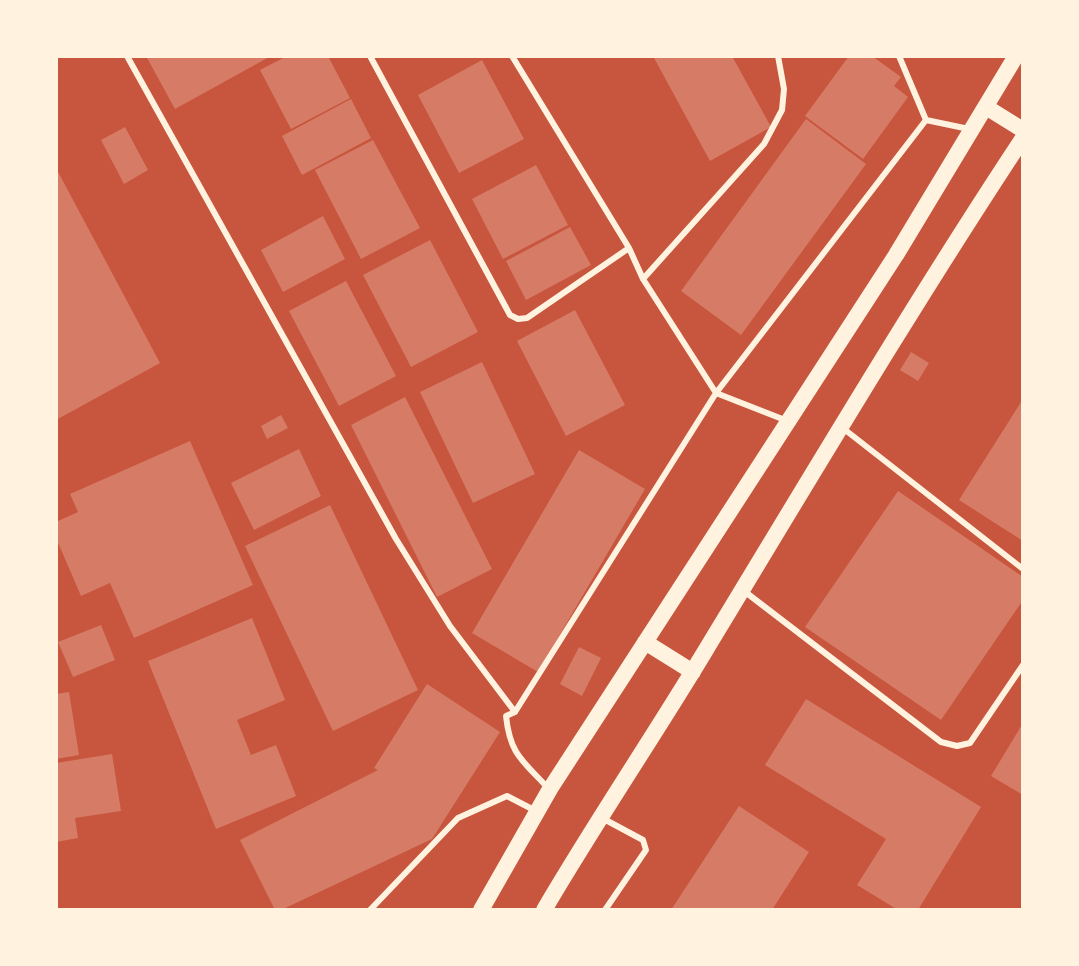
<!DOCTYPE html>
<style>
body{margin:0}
#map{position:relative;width:1079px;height:966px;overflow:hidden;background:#c8553d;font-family:"PT Sans",sans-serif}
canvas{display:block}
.frame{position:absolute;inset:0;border:58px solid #fff3e0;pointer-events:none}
</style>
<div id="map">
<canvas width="1079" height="966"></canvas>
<div class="frame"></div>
</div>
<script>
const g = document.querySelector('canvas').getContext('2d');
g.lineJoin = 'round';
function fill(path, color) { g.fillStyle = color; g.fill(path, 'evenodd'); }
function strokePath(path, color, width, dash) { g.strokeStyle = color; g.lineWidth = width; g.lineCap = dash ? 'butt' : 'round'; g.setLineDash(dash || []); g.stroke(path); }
fill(new Path2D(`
 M146 56H271L175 109Z
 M287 56H328L350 98 291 129 260 70Z
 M653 56H732L771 127 710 161Z
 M849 56H872L901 77 894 86 908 97 863 159 805 116Z
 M482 60 524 139 459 173 418 95Z
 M351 99 371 138 302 175 282 136Z
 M806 119 866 164 741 335 681 291Z
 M125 127 148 170 124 184 101 140Z
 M373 140 420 228 361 259 315 170Z
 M536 165 568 225 503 259 472 199Z
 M56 168 160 363 56 420Z
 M323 216 345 259 283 292 261 250Z
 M570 227 591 265 526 300 506 261Z
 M430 240 478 332 411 367 363 275Z
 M346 281 396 376 339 406 289 311Z
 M575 310 625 405 566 436 517 341Z
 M911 352 929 363 918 381 900 370Z
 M482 362 535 474 473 503 420 392Z
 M405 397 492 569 437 597 351 425Z
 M1023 399V541L959 500Z
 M281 415 288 428 267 439 261 426Z
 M190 441 253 585 134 638 110 583 81 596 56 538V522L78 512 70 494Z
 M299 449 321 496 254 530 231 483Z
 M579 450 645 489 538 672 472 633Z
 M898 491 1023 577V600L941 720 805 627Z
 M330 505 418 690 333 731 245 546Z
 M252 618 285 700 237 720 251 755 276 745 296 796 216 829 148 661Z
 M101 625 115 660 73 677 58 642Z
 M579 647 601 658 582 696 560 684Z
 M427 684 500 732 432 839 281 910H275L240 840 378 770 374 768Z
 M69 692 79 755 56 759V694Z
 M806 699 981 807 918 910H898L857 885 886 839 765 765Z
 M1023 723V795L991 776Z
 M112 754 121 811 75 818 78 838 56 842V763Z
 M739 806 809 852 772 910H671Z`), '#d67c66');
strokePath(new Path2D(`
 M127 56 396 539 450 626 515 712
 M370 56 510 315 518 319 527 318 629 248
 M512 56 629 248 643 279 716 393 785 420
 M899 56 926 120
 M926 120 969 129
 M643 279 764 144 782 110 784 89 778 56
 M844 429 1023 569
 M744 591 941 742 957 746 970 743 1023 665
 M547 787C522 760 510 754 506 716L515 712 716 393 926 120
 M602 818 643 840 646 850 605 910
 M370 910 458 818 507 796 534 810`), '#fff3e0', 6);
strokePath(new Path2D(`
 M986 107 1023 130
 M645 642 693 672
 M481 910 550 789 896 255 1016 56
 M544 910C595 823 652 739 704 653 809 480 912 306 1023 138`), '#fff3e0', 16);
</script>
